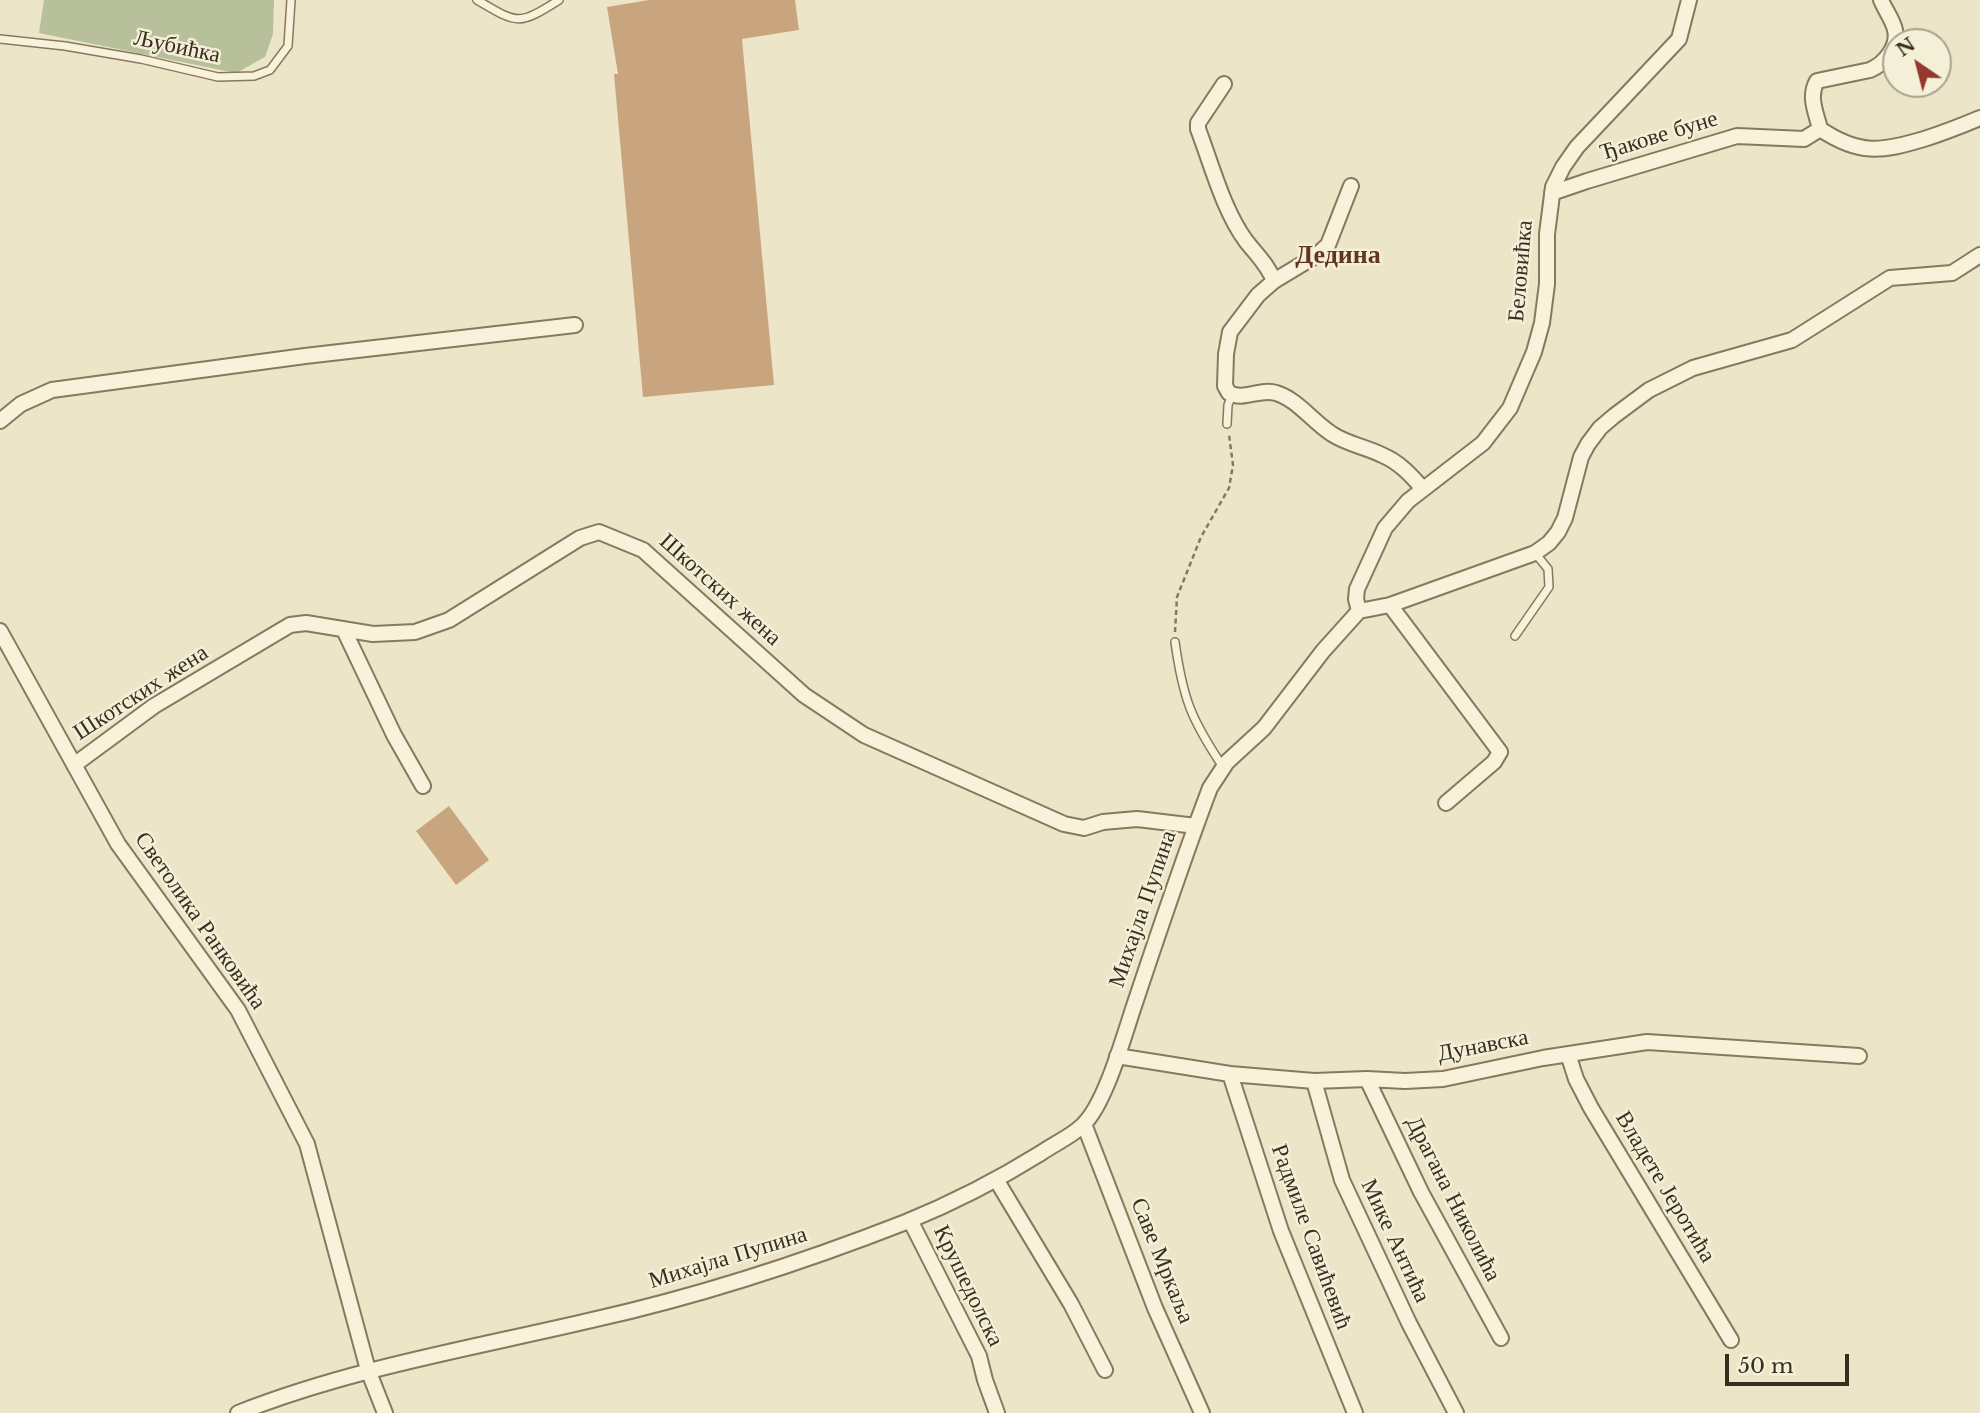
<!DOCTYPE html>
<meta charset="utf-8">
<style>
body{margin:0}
#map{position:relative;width:1980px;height:1413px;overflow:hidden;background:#ede5c7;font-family:"Libre Baskerville",serif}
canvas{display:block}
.north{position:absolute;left:1882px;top:28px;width:70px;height:70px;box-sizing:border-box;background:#f4efd7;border:2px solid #a9a28e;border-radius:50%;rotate:325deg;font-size:19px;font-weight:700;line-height:28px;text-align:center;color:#392f20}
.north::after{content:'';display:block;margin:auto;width:24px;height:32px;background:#943930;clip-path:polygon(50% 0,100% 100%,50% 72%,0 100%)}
.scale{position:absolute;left:1725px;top:1354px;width:124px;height:32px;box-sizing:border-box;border:4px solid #392f20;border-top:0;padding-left:9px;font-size:21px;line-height:24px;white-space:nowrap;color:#392f20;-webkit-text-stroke:5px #f4efd7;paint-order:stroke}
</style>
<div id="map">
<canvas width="1980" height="1413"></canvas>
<div class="north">N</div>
<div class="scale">50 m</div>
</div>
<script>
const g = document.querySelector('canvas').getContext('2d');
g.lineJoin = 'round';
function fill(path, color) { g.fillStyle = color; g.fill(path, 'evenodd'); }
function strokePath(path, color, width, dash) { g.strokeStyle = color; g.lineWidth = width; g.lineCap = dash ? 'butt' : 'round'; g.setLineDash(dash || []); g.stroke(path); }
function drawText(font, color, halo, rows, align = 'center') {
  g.font = font + ' "Libre Baskerville",serif'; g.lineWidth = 5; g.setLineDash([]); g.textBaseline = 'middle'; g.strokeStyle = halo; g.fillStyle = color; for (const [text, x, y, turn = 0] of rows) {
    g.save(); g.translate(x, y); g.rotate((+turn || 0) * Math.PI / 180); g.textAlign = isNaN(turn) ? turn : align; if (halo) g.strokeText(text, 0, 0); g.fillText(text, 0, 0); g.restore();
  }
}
fill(new Path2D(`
 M44 0H274L273 34 265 57 236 73 39 33Z`), '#b7c09a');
fill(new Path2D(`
 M649 0H795L799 30 742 39 774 385 643 397 614 74H618L607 7Z
 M449 806 489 860 456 885 416 831Z`), '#c9a57f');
const lane = new Path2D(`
 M477 0C518 24 518 26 559 0
 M0 39 65 46 141 59 218 77 254 76 270 70 288 46 291 0
 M1227 424 1228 405 1232 395
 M1515 636 1549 587 1548 569 1535 553
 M1175 642C1183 699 1191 719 1223 767`);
const street = new Path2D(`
 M1881 0C1885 10 1893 20 1895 30 1899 47 1884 64 1870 70L1817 81C1808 97 1816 112 1820 129 1859 155 1881 152 1924 139 1943 133 1961 126 1980 118
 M1224 84 1198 123V129C1211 163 1224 212 1246 241 1256 254 1268 265 1274 281
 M1351 186 1328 245 1317 255 1274 281 1258 295 1230 332 1226 354 1225 386 1229 393C1244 401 1260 388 1276 393 1297 399 1313 422 1332 434 1347 444 1366 447 1382 455 1399 462 1411 475 1423 489
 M1552 193 1587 181 1737 136 1804 139 1820 129
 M0 421 21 404 52 390 305 356 575 325
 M1390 605 1500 752 1494 762 1446 803
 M1359 611 1356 599 1357 589 1385 528 1408 501 1483 443 1510 408 1534 352 1542 323 1547 284V234L1553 187 1563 167 1577 147 1679 39 1689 0
 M344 630 394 735 423 786
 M0 631 118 844 238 1010 307 1144 368 1370 385 1413
 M74 765 154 706 290 625 306 623 373 634 415 632 449 620 580 538 599 532 643 550 804 695 864 735 1064 824 1084 828 1103 822 1137 819 1196 826
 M1568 1054 1576 1079 1591 1108 1731 1340
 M1117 1056 1230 1074 1314 1081 1367 1079 1405 1081 1443 1079 1543 1058 1647 1042 1859 1056
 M1230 1074 1281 1231 1355 1413
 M1367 1079 1421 1192 1501 1338
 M1314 1081 1342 1180 1409 1323 1456 1413
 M1084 1124 1155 1308 1202 1413
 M997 1181 1071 1304 1105 1370
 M910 1220 979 1356 985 1380 997 1413
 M238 1413C352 1368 473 1348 592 1320 700 1296 804 1262 906 1222 955 1202 996 1181 1041 1153 1054 1144 1072 1136 1083 1125 1106 1103 1124 1035 1135 1003 1159 931 1183 859 1210 788L1227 762 1264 728 1323 651 1359 611 1390 605 1535 553 1549 543 1558 532 1565 518 1581 457 1588 444 1600 428 1614 416 1649 390 1693 368 1792 340 1890 278 1952 273 1980 255`);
strokePath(lane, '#88785d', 10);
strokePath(street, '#88785d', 18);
strokePath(new Path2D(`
 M1175 632 1177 597 1201 537 1229 488 1233 465 1229 435`), '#88785d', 2.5, [5, 3.5]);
strokePath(lane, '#f8f2da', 7);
strokePath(street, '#f8f2da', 14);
drawText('23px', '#392f20', '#f4efd7', [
 ["Љубићка",177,47,12],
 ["Ђакове буне",1659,136,-17],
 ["Беловићка",1521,271,-85],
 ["Шкотских жена",720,590,42],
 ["Шкотских жена",141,693,-33],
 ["Михајла Пупина",1143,909,-71],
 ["Светолика Ранковића",200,921,55],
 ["Дунавска",1483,1046,-11],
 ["Владете Јеротића",1665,1187,59],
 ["Драгана Николића",1453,1199,63],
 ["Радмиле Савићевић",1311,1237,70],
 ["Мике Антића",1395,1241,65],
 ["Михајла Пупина",728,1258,-17],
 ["Саве Мркаља",1162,1261,68],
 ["Крушедолска",968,1286,64]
]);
drawText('bold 26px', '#633622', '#f4efd7', [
 ["Дедина",1338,256]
]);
</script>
